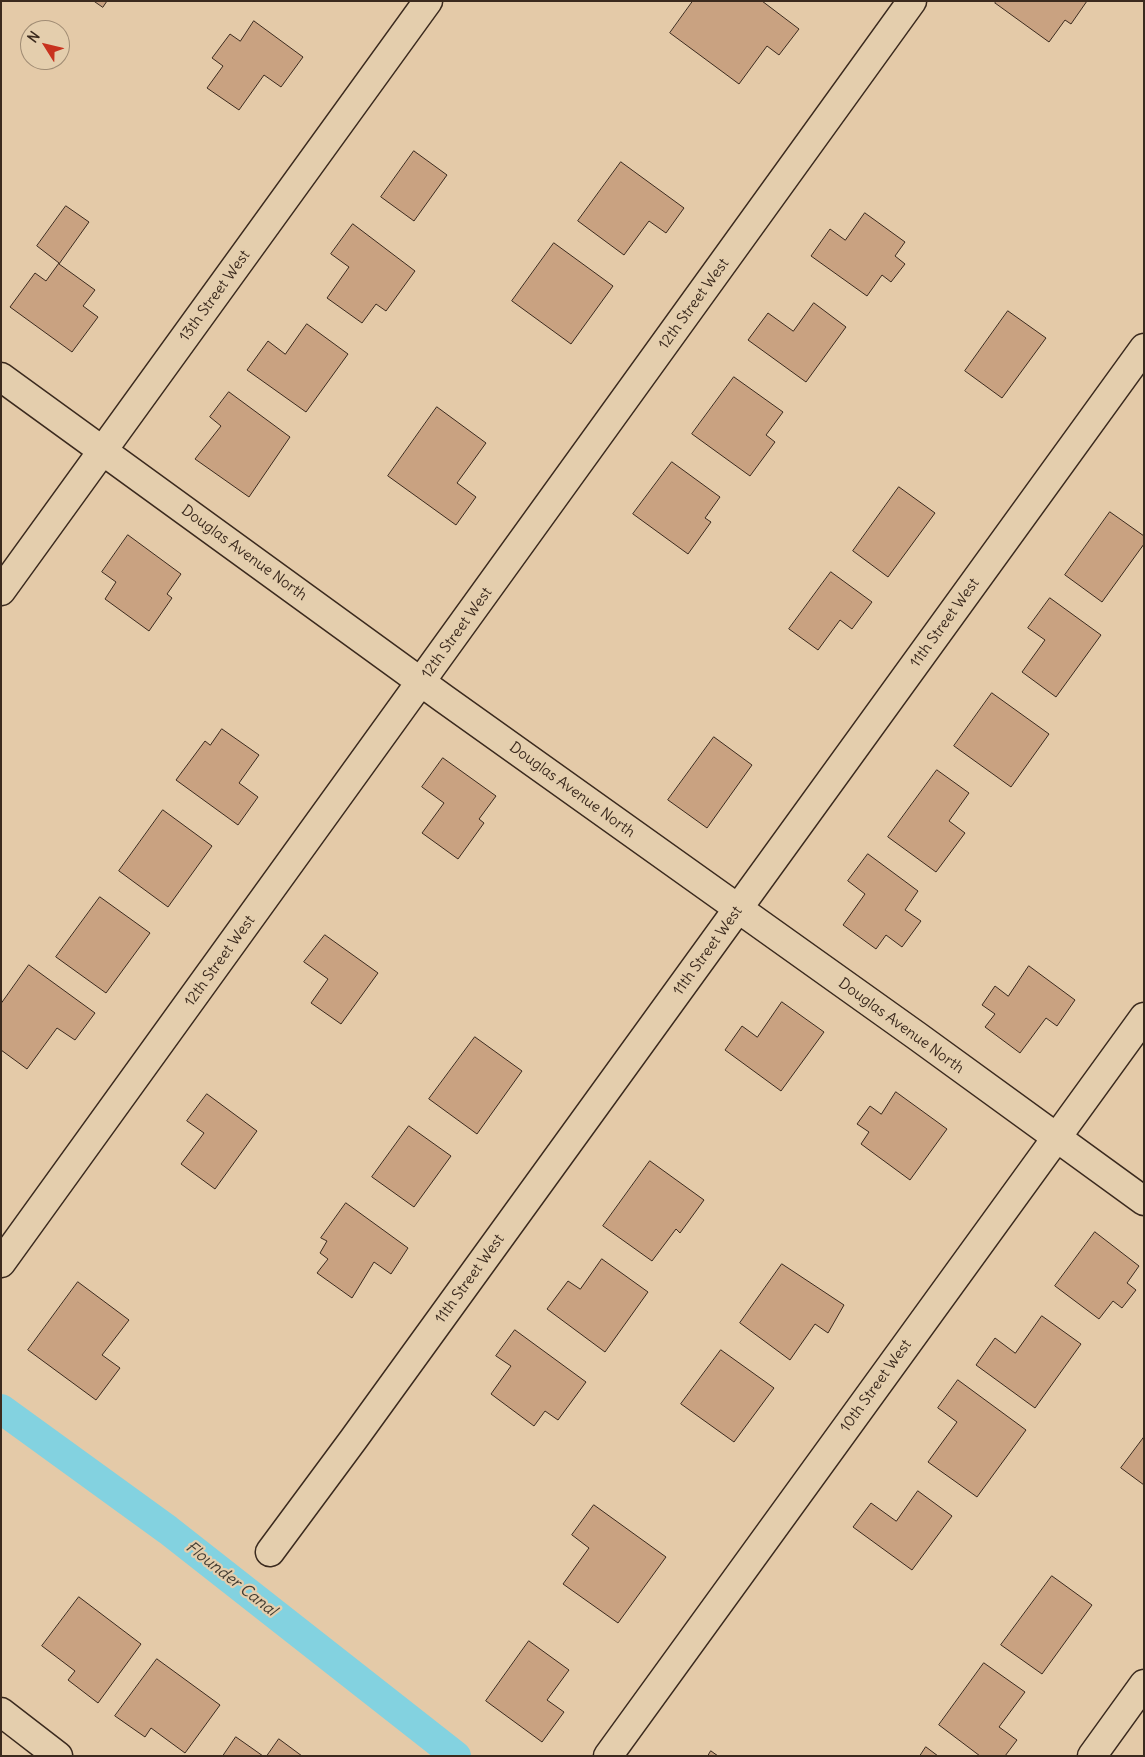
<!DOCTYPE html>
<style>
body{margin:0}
#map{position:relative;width:1145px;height:1757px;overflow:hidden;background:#e4caa8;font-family:Delius,sans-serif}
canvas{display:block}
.frame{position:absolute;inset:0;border:2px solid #3b2a1e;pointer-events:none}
.north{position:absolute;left:20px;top:20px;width:50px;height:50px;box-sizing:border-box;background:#e4cead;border:1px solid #a08c74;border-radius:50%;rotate:306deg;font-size:14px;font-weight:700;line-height:20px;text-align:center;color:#3b2a1e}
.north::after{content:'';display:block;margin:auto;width:18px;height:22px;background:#c8321e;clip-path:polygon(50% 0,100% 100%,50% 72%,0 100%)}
</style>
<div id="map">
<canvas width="1145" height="1757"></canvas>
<div class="frame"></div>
<div class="north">N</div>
</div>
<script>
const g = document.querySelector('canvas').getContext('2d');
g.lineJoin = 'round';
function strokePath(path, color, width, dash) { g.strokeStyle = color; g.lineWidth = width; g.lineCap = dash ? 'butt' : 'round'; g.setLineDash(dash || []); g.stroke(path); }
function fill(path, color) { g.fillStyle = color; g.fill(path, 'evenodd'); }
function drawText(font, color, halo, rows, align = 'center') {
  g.font = font + ' Delius,sans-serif'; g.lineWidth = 4.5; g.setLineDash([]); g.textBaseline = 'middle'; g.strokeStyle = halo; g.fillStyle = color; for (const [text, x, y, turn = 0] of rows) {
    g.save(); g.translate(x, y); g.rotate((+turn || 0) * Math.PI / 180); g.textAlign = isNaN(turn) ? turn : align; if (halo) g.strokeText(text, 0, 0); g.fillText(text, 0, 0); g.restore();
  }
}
strokePath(new Path2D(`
 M1 1409 168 1530 456 1756`), '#83d2e0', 30);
const building = new Path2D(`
 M94 1H107L103 7Z
 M693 1H762L799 29 779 55 767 46 739 84 670 33Z
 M997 1H1087L1071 24 1065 20 1049 42 995 3Z
 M254 21 303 57 281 87 264 75 239 110 207 88 223 66 212 58 230 34 240 41Z
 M414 151 447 175 414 221 381 197Z
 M621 162 684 208 666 233 649 221 624 255 578 221Z
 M66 206 89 222 59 264 95 290 83 306 98 317 72 352 10 307 35 273 46 281 59 263 37 246Z
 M865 213 905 242 895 256 905 264 891 282 882 275 867 296 811 256 830 229 845 240Z
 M353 224 415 271 386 311 376 304 362 323 327 298 349 267 331 254Z
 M554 243 613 286 571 344 512 301Z
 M814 303 846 327 806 382 748 340 768 313 793 331Z
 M1008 311 1046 338 1002 398 965 371Z
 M307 324 348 354 306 412 247 370 268 341 285 354Z
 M734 377 783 412 766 435 775 442 750 476 692 434Z
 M229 392 290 437 249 497 195 459 221 426 210 417Z
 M437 407 486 443 457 483 476 497 456 525 388 476Z
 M672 462 720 497 705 518 711 522 688 554 633 514Z
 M899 487 935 513 888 577 853 551Z
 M1110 512 1144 536V544L1102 602 1065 575Z
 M128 535 181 574 167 594 172 598 149 631 105 599 116 582 102 572Z
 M831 572 872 602 852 629 840 620 818 650 789 629Z
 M1050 598 1101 635 1056 697 1022 672 1045 640 1028 628Z
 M992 693 1049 734 1011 787 954 746Z
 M222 729 259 755 239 783 258 797 238 825 176 780 205 741 210 745Z
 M714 737 752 765 707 828 668 800Z
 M443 758 496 796 479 819 484 823 458 859 422 833 444 803 422 787Z
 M937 770 969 793 949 821 965 833 936 872 888 837Z
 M163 810 212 846 168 907 119 871Z
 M868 854 918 891 905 910 921 921 902 947 886 935 876 949 843 925 865 894 848 881Z
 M100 897 150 933 106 993 56 957Z
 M325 935 378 973 341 1024 311 1003 328 979 304 962Z
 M29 965 95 1013 75 1040 57 1028 27 1069 1 1050V1004Z
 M1029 966 1075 1000 1057 1026 1046 1018 1020 1053 985 1027 995 1014 982 1005 995 986 1008 996Z
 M782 1002 824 1032 781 1091 725 1050 742 1026 757 1037Z
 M475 1037 522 1071 477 1134 429 1099Z
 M896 1092 947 1129 910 1180 861 1144 869 1132 857 1124 870 1106 881 1114Z
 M207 1094 257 1131 215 1189 181 1164 204 1133 187 1121Z
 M409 1126 451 1156 414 1207 372 1177Z
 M650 1161 704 1200 680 1233 676 1229 652 1261 603 1226Z
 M346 1203 408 1248 391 1274 374 1262 352 1298 317 1273 328 1259 320 1253 327 1241 321 1238Z
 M1095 1232 1139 1266 1127 1283 1136 1290 1122 1308 1113 1301 1099 1319 1055 1286Z
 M602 1259 648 1292 605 1352 547 1309 568 1281 580 1289Z
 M782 1264 844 1305 828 1333 815 1324 790 1360 740 1323Z
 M78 1282 129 1320 102 1355 120 1368 96 1400 28 1350Z
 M1042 1316 1081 1344 1035 1408 976 1365 995 1338 1015 1353Z
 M515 1330 586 1382 558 1420 545 1411 534 1426 491 1394 511 1366 496 1356Z
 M721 1350 774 1388 734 1442 681 1404Z
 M958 1380 1026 1430 977 1497 928 1462 957 1422 938 1408Z
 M1144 1437V1485L1121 1468Z
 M918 1491 952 1516 912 1570 853 1527 871 1503 896 1521Z
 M594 1505 666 1557 618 1623 563 1584 589 1548 572 1535Z
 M1052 1576 1092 1605 1042 1674 1001 1645Z
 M79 1597 141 1644 98 1703 68 1680 75 1671 42 1646Z
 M529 1641 569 1670 547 1700 564 1712 542 1742 486 1701Z
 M157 1659 220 1705 185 1753 151 1728 145 1737 115 1716Z
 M984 1663 1025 1692 999 1727 1017 1740 1005 1756H980L939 1725Z
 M236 1737 263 1756H223Z
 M279 1739 302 1756H267Z
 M926 1747 938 1756H920Z
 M711 1751 718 1756H708Z`);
fill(building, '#c9a281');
strokePath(building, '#3b2a1e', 1);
const minor = new Path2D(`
 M1 377 443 698 917 1036 1144 1201
 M1 591 428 1
 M1 1263 912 1
 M270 1552 353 1440 1144 348
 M1 1712 58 1756
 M608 1756 1144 1017
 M1092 1756 1144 1684`);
strokePath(minor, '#3b2a1e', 31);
strokePath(minor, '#e4cead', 28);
drawText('15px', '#3b2a1e', '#e4cead', [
 ["13th Street West",215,296,-54],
 ["12th Street West",694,304,-54],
 ["Douglas Avenue North",244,553,36],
 ["11th Street West",945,623,-54],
 ["12th Street West",457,633,-54],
 ["Douglas Avenue North",572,790,36],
 ["11th Street West",708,951,-54],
 ["12th Street West",220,961,-54],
 ["Douglas Avenue North",901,1026,36],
 ["11th Street West",470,1279,-54],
 ["10th Street West",876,1386,-54]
]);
drawText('italic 16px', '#423b31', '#e4cead', [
 ["Flounder Canal",231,1579,38]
]);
</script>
